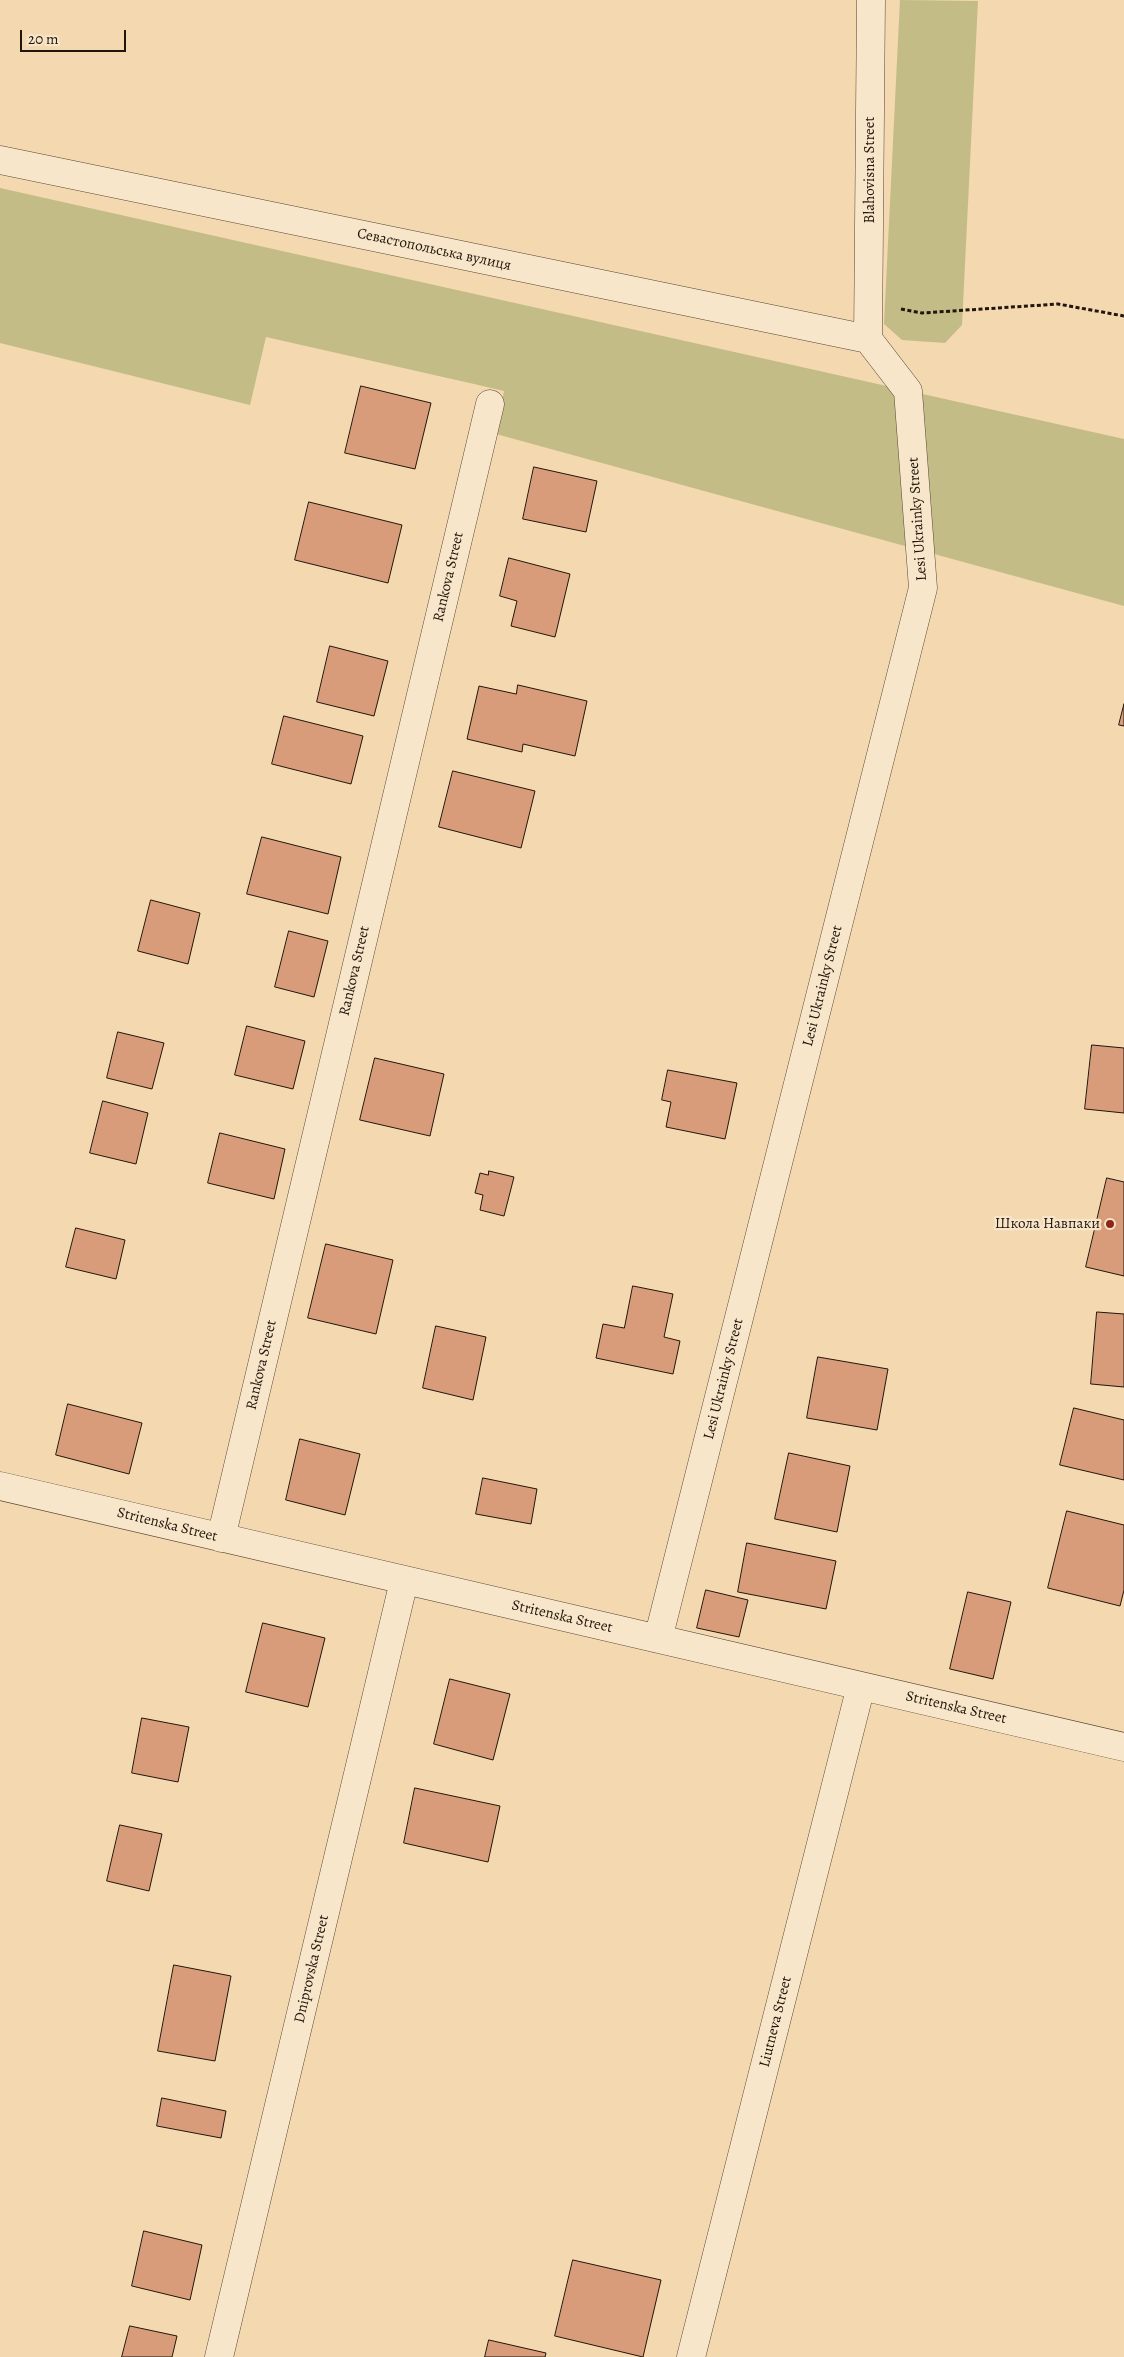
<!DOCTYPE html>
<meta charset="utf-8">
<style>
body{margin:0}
#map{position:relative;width:1124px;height:2357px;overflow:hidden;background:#f4d8af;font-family:Alegreya,serif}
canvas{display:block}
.scale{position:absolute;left:20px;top:30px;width:106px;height:22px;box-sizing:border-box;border:2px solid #21160c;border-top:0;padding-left:6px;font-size:15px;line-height:18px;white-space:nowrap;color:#21160c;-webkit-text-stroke:4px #f8e6cb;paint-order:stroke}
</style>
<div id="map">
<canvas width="1124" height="2357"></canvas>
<div class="scale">20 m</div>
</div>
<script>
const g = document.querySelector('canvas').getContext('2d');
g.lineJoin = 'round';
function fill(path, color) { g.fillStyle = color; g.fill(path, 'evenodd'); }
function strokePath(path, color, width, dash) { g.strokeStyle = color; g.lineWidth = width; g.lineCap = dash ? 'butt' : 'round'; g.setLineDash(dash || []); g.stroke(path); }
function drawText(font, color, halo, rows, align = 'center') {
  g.font = font + ' Alegreya,serif'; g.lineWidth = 4.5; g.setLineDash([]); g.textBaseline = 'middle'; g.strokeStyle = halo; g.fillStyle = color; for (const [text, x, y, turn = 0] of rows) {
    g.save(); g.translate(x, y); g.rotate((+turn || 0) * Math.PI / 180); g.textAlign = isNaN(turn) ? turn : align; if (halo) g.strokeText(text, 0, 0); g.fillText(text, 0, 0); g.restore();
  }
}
fill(new Path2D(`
 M900 0 978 1 962 325 945 343 902 340 884 324Z
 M0 188 1124 439V606L496 434 504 391 474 384 266 337 250 405 0 343Z`), '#c3bc86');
const building = new Path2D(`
 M361 386 431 403 415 469 345 453Z
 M534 467 597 481 586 532 523 519Z
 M309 502 402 525 388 583 295 560Z
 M509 558 570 574 555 637 511 626 517 601 500 596Z
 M330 646 388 661 374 716 317 702Z
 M518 685 587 701 575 756 523 744 522 752 467 739 479 686 516 694Z
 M1124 704V726L1119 725Z
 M284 716 363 736 351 784 272 764Z
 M453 771 535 791 521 848 439 827Z
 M262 837 341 857 328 914 247 894Z
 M151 900 200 913 188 964 138 951Z
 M289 931 328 941 314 997 275 987Z
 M247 1026 305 1041 293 1089 235 1075Z
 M118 1032 164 1043 152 1089 107 1078Z
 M1092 1045 1124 1048V1113L1085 1109Z
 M375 1058 444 1074 430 1136 360 1120Z
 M668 1070 737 1083 725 1139 666 1127 671 1102 662 1100Z
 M103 1101 148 1113 136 1164 90 1153Z
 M220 1133 285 1149 274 1199 208 1183Z
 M489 1171 514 1177 504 1216 480 1210 483 1195 475 1193 480 1173 488 1175Z
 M1107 1178 1124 1182V1276L1086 1267Z
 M76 1228 125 1240 116 1279 66 1267Z
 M326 1244 393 1260 376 1334 308 1318Z
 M633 1286 673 1294 664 1337 680 1341 673 1374 596 1358 603 1324 624 1328Z
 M1097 1312 1124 1314V1387L1091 1384Z
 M436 1326 486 1337 473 1400 423 1388Z
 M818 1357 888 1369 877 1430 807 1418Z
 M68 1404 142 1423 129 1474 56 1455Z
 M1074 1408 1124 1420V1480L1060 1465Z
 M300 1439 360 1454 345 1515 286 1500Z
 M789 1453 850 1466 837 1532 775 1519Z
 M483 1478 537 1489 531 1524 476 1514Z
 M1067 1511 1124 1525V1590L1120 1606 1048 1588Z
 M747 1543 836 1561 826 1609 738 1592Z
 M706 1590 748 1600 739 1637 697 1628Z
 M968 1592 1011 1602 993 1679 950 1669Z
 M263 1623 325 1638 308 1707 246 1692Z
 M450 1679 510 1694 493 1760 434 1744Z
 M142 1718 189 1727 178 1782 132 1773Z
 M415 1788 500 1806 488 1862 404 1843Z
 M120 1825 162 1834 149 1891 107 1881Z
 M174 1965 231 1976 215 2061 158 2051Z
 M162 2098 226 2111 221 2138 157 2126Z
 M144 2231 202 2245 190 2300 132 2286Z
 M573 2260 661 2280 643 2357 555 2336Z
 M130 2326 177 2336 172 2357H122Z
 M489 2340 546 2353 545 2357H485Z`);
fill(building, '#d89c7a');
strokePath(building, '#21160c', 1);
const street = new Path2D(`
 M0 160 868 339
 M868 339 871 0
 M0 1486 1124 1747
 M221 1538 490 404
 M658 1639 923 588 908 391 868 339
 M219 2357 404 1581
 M691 2357 861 1686`);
strokePath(street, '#564635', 29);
strokePath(new Path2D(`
 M901 309 922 313 1058 304 1124 316`), '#21160c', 3, [4, 2.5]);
strokePath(street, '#f8e6cb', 28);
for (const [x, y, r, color] of [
 [1110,1224,5,"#8f2418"]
]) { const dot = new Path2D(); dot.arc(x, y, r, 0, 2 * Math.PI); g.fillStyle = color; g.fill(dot); strokePath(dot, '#f8e6cb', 2); }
drawText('15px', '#21160c', '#f8e6cb', [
 ["Blahovisna Street",870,170,-90],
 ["Севастопольська вулиця",434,250,12],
 ["Lesi Ukrainky Street",918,519,-94],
 ["Rankova Street",449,577,-77],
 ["Rankova Street",355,971,-77],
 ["Lesi Ukrainky Street",823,986,-76],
 ["Rankova Street",262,1365,-77],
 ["Lesi Ukrainky Street",724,1379,-76],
 ["Stritenska Street",167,1525,14],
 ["Stritenska Street",562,1617,13],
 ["Stritenska Street",956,1708,13],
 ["Dniprovska Street",312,1969,-77],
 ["Liutneva Street",776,2022,-76]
]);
drawText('15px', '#21160c', '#f8e6cb', [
 ["Школа Навпаки",1100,1224]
], 'right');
</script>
